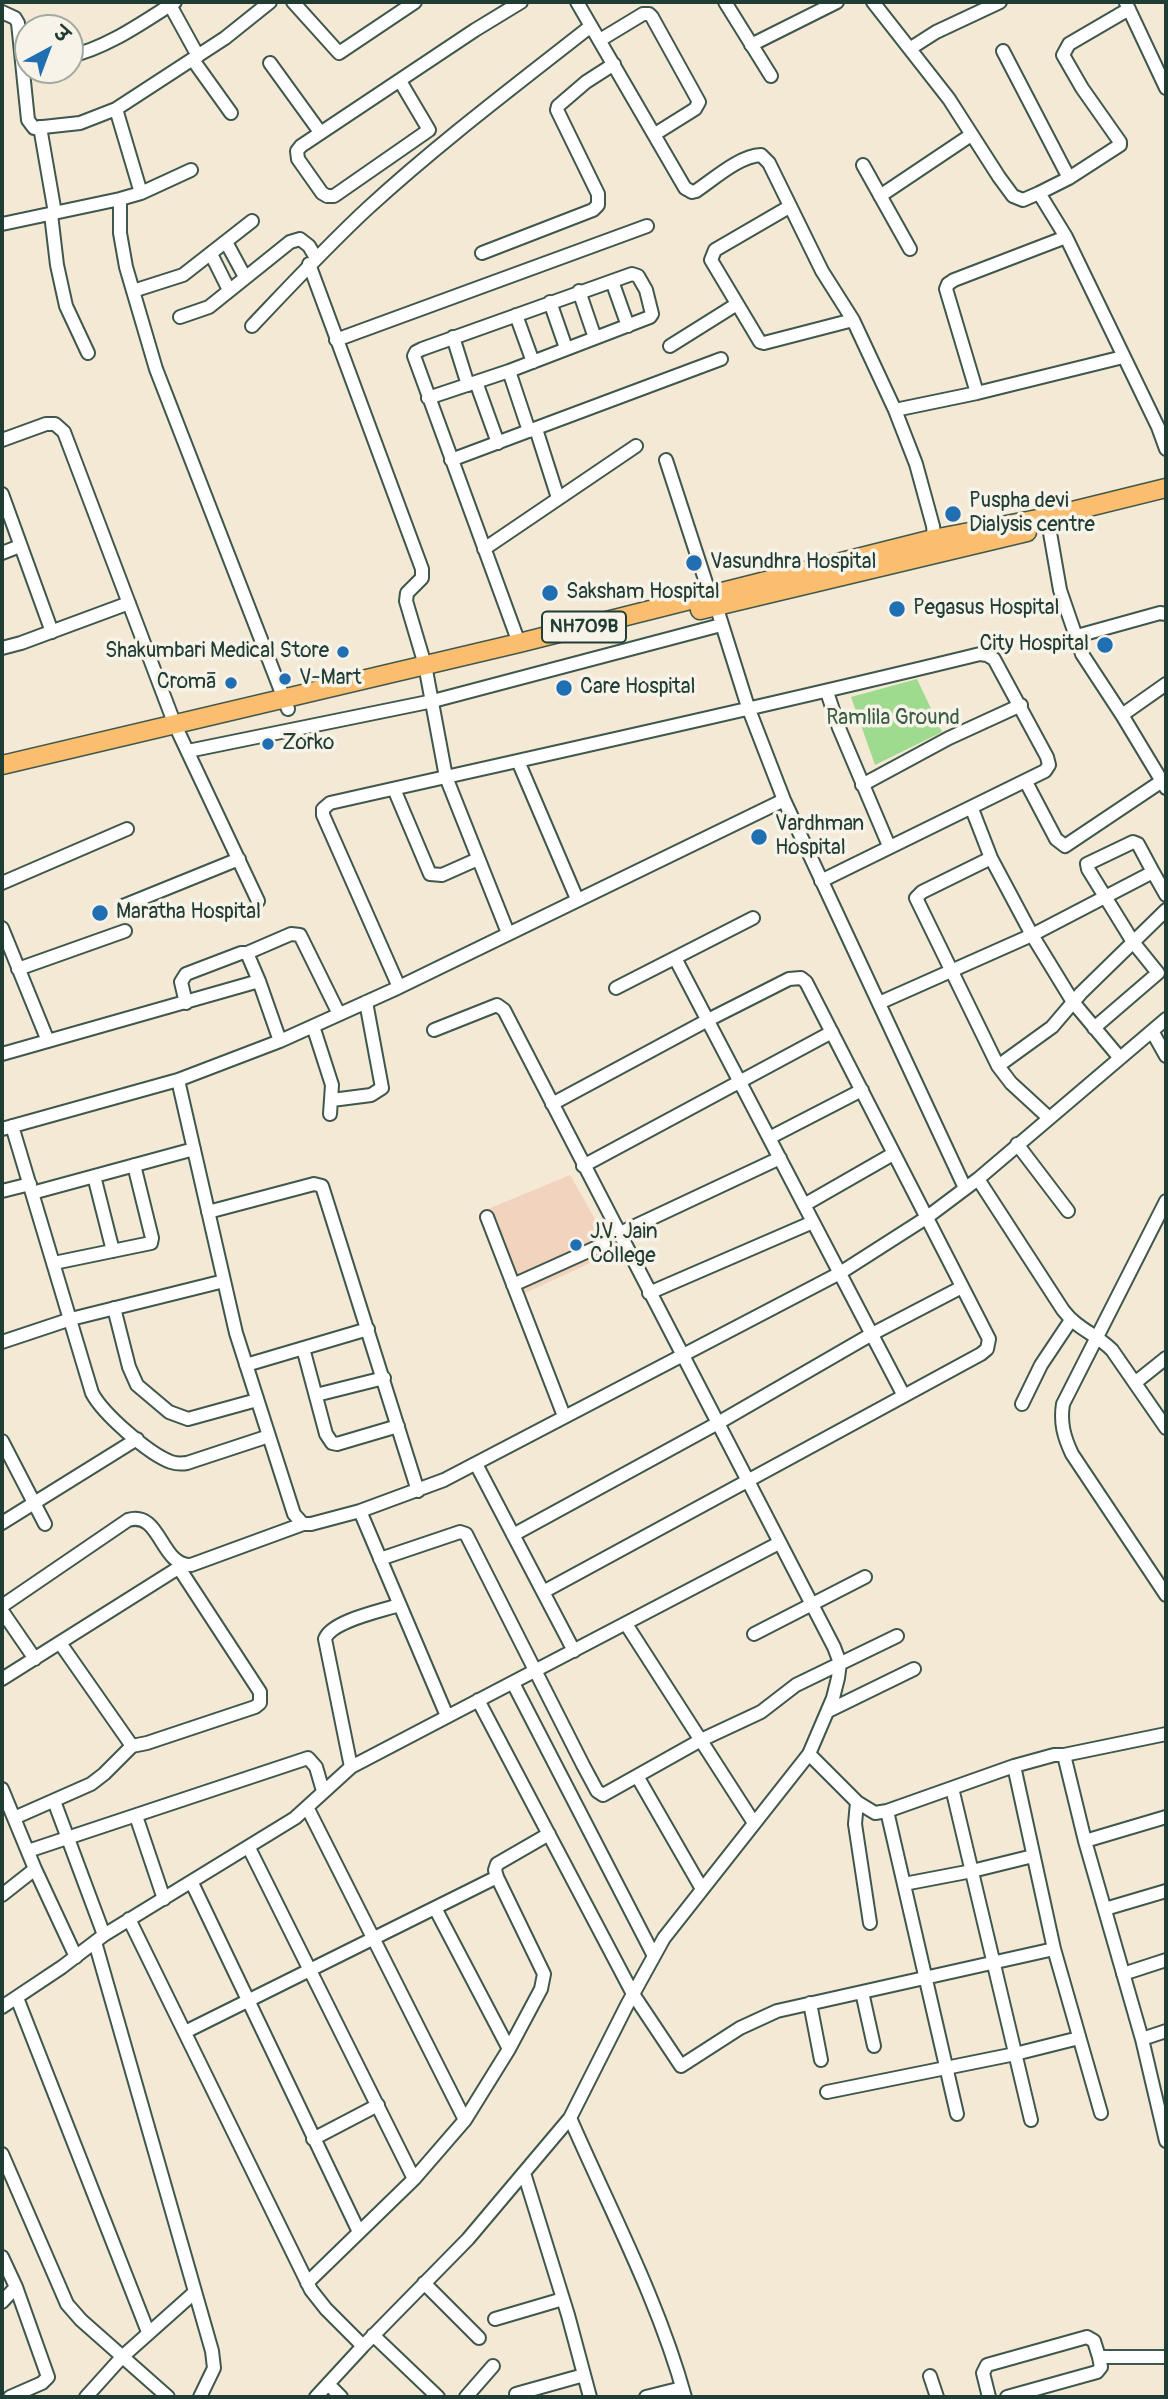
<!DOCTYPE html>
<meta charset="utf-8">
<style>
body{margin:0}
#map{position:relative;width:1168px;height:2399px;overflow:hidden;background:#f4e9d5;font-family:Pangolin,"Playpen Sans Deva",sans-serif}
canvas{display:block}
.frame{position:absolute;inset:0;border:4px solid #1f3d34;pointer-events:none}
.north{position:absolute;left:14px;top:14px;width:70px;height:70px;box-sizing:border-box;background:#f7f3e8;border:2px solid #a1aaa0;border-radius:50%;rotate:41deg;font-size:19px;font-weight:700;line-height:28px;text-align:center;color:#1f3d34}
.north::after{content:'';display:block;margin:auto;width:24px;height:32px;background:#1f6fb2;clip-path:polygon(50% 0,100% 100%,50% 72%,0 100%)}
</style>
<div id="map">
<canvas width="1168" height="2399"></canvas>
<div class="frame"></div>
<div class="north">उ</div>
</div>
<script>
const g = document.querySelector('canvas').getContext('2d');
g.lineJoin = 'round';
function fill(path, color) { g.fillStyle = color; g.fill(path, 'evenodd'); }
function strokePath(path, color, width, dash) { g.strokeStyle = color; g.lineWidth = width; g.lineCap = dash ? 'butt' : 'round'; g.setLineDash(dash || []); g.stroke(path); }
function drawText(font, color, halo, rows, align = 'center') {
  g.font = font + ' Pangolin,sans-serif'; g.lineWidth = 7; g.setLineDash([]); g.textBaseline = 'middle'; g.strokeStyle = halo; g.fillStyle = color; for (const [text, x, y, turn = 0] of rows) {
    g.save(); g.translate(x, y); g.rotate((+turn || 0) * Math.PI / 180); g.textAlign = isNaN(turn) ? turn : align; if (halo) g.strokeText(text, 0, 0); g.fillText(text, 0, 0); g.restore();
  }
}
fill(new Path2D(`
 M570 1175 614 1252 521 1295 488 1209Z`), '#f2d4be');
fill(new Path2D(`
 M917 679 942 732 875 765 851 697Z`), '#9fdb8e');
const minor = new Path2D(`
 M293 2 339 53 415 2
 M577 2 685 188 692 192 696 191C714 179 739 156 761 155L769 163 822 271 853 320 895 410 916 464 933 526 935 546
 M725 2 771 76
 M873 2 949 99 999 177 1013 196 1023 200 1039 193 1066 237 1158 427 1166 449
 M1126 3 1166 88
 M170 5 198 56
 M2 12 15 18 18 23 28 120 34 128 80 123 116 109 225 38 270 2
 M600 40 643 14H649L652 17 699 102 695 109 655 134
 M751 45 837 2
 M911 48 936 32 1000 2
 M1003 51 1069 178
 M70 56C107 48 143 22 175 2
 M193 60 231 113
 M270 63 320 132
 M400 81 429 130 334 196H327L322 193 298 159 297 151 301 146 475 30 521 2
 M116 109 141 193
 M40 127 55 213
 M863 165 910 249
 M1039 193 1069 178 1120 145V142L1082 88 1063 55 1069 44 1129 9
 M880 196 971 135
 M120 199V233L126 267 156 369 288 709
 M789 207 715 250 711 260 760 342 764 343 853 320
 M51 214 57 265 66 306 88 353
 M2 224 120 199 141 193 191 170
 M226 242 245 277
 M482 253 593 210 598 205V194L557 110 558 106 586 82 614 64
 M211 254 229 290
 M309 264 422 569V578L407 593 406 601 425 665 446 777 508 933
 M612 281 628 326
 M133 291 183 275 252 221
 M579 291 595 338
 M550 302 566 348
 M516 315 533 362
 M180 317 209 307 290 242 300 239 309 246 316 258
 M252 326C290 286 327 246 368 208 439 143 516 85 591 26
 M453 337 468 385
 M336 340 647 226
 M670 346 737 304
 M476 382 498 443
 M977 393 946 289 948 284 954 280 1066 237
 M428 398 509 371
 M895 410 977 393 1123 357
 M536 429 558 498
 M2 440 46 424H55L64 432 175 725 258 901
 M451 460 721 359
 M666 460 710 595
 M2 494 52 632
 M1049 527 1060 590 1082 654 1122 715 1166 788
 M484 549 636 446
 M2 553 20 546
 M714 599 748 707 784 800
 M1077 636 1160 613 1166 614
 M519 643 414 356 416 352 422 349 632 274 638 276 646 290 652 314 650 317 509 371 529 431
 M2 648 21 643 129 603
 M827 692 839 728 889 846
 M1122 715 1166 684
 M188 751 433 701 721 625
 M518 761 577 899
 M1026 782 1056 839 1065 846 1162 781
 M862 785 949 738 1021 705
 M394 789 430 874 442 875 478 859
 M972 809 991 858 1032 935 1073 1002 1119 1057
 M991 858 922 892 916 898 998 1066 1011 1083 1048 1117
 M2 883 127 829
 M123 906 239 859
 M2 928 48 1041
 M247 953 291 934 300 935 339 1014
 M675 958 904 1396
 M18 969 125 931
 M399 987 323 815V809L330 803C547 754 764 707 980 654L987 655 994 659 1047 757 1049 765 1045 771 821 881
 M616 988 753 918
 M186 1003 181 982 186 974 241 953H247L259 981 280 1041
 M879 1003 1032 935 1153 872 1166 895
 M313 1026 332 1085 330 1114
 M1094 1028 1158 973 1133 942 1088 869 1087 864 1133 842 1138 844 1153 872
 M1152 1031 1166 1056
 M2 1054 259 981
 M998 1066 1052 1027 1081 993 1166 910
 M178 1080 236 1333 294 1514 303 1524H311L360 1511 444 1480 840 1273 926 1218 978 1179 1166 1019
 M332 1100 371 1095 382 1088 366 1002
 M12 1126 92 1393C103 1414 149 1454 171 1462 177 1464 181 1464 187 1463L269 1436
 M2 1129 178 1080 280 1041 393 990 784 800 965 1188
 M769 1138 862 1090
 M1017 1144 1068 1211
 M583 1166 832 1032
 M94 1176 113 1251
 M978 1179 1063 1310C1078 1330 1095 1333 1112 1350L1166 1428
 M2 1191 30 1184
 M32 1193 194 1149
 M1166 1201 1063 1404C1060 1423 1064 1437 1072 1454L1166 1595
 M804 1205 893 1154
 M208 1212 314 1184 322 1186 418 1491
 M487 1217 564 1416
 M618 1234 780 1158
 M54 1263 151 1243 152 1238 134 1165
 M513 1285 604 1244
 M649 1293 813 1222
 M114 1308 129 1367 137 1385 169 1412 188 1419 257 1400
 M2 1342 71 1319 224 1281
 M303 1348 326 1434 332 1443 337 1444 398 1426
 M246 1365 368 1329
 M1136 1382 1166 1358
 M316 1395 384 1378
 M1022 1404 1041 1365 1071 1320
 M2 1441 45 1524
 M476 1464 574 1651
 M360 1511 447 1716
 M2 1523 137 1439
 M513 1535 718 1423 872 1334 962 1287
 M380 1559 460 1532 466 1534 583 1765 597 1791 603 1795 701 1740 761 1712 796 1685 897 1636
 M543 1592 981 1354 987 1349 989 1339 806 982 801 978 789 979 708 1020 552 1104
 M2 1606 128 1520C161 1510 160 1566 191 1565L303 1524
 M2 1611 35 1659
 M626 1624 754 1823
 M754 1634 865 1577
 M60 1643 132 1746 147 1743 255 1707 260 1703V1692L179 1568
 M2 1679 183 1565
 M513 1683 654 1956
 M478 1700 633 1994 681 2066 740 2028 777 2011 1054 1949
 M828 1711 914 1669
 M809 1754 857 1802 875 1813 887 1811 1014 1766 1054 1949 1101 2113
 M1064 1755 1085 1841 1142 2039 1166 2141
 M1014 1766 1054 1755H1064L1166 1734
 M351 1767 325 1639C331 1621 381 1611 399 1605
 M637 1776 702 1889
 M952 1788 1031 2120
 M2 1789 35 1869 76 1957
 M54 1801 104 1935
 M857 1802 855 1824 870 1923
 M307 1807 465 2120
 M887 1811 957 2114
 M136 1816 164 1899
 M14 1818 91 1784 104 1774 132 1746
 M1085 1841 1166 1817
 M249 1848 414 2179
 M28 1851 308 1758 316 1767 323 1791
 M192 1883 359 2232
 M904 1884 972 1871 1033 1856
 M2 1895 35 1869
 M435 1908 509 2049
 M1105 1909 1166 1891
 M129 1919 311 2290 326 2309 363 2346
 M95 1942 212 2351 214 2368 200 2397
 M1123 1974 1166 1960
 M862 1992 874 2046
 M17 1998 148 2332
 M810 2003 821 2060
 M2 2007 62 1967 104 1935 295 1818 351 1767 779 1543
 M185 2032 497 1877 495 1870 497 1864 549 1834
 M1142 2039 1166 2031
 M827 2092 1015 2054 1079 2038
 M570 2118C610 2210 658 2299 685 2397
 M313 2139 378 2105
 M2 2154 67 2304 81 2320 168 2397
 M524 2173 568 2315 590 2397
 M2 2257 16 2287 48 2377 42 2383 10 2397
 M307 2283 414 2179 465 2120 509 2049 541 1989 544 1974 497 1877
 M424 2283 479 2338
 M2 2302 16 2287
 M495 2319 563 2299
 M373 2335 438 2397
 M930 2376 937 2397
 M328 2384 341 2397
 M516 2394 584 2375
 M86 2397 122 2357 195 2292
 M316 2397 363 2346 468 2239 570 2118 627 2005 664 1938 809 1754 833 1698 838 1678 840 1663 834 1647 504 1010 497 1005 434 1030
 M466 2397 493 2366
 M646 2397 682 2388
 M989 2397 983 2373 987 2365 1087 2337 1094 2341 1099 2357
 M1007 2397 1097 2372 1101 2367 1099 2357H1166`);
const highway = new Path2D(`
 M700 610 1027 532
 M2 765 519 643 933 539 1048 517 1166 488`);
strokePath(minor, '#3f574c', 16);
strokePath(highway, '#3f574c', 21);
strokePath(minor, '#fff', 12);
strokePath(highway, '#fabe6e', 18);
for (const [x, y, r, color] of [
 [953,514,9,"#1f6fb2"],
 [694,563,9,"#1f6fb2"],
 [550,593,9,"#1f6fb2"],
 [897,609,9,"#1f6fb2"],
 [1105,645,9,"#1f6fb2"],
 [343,652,7,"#1f6fb2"],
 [285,679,7,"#1f6fb2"],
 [231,683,7,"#1f6fb2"],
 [564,688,9,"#1f6fb2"],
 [268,744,7,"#1f6fb2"],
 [759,837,9,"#1f6fb2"],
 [100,913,9,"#1f6fb2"],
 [576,1245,7,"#1f6fb2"]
]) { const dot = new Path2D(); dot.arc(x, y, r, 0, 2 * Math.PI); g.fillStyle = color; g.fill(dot); strokePath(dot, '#f7f3e8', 2.5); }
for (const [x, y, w] of [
 [584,627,84]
]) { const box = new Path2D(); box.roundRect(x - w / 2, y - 15.5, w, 31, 5); g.fillStyle = '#f7f3e8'; g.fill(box); strokePath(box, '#1f3d34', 2); }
drawText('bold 19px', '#1f3d34', null, [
 ["NH709B",584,627]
]);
drawText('21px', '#1f3d34', '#f7f3e8', [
 ["Puspha devi",969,502],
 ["Dialysis centre",969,526],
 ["Vasundhra Hospital",710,563],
 ["Saksham Hospital",566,593],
 ["Pegasus Hospital",913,609],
 ["City Hospital",1089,645,"right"],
 ["Shakumbari Medical Store",329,652,"right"],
 ["V-Mart",299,679],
 ["Cromā",217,683,"right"],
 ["Care Hospital",580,688],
 ["Zorko",282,744],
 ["Vardhman",775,825],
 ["Hospital",775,849],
 ["Maratha Hospital",116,913],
 ["J.V. Jain",590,1233],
 ["College",590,1257]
], 'left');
drawText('21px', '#395d46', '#f7f3e8', [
 ["Ramlila Ground",893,719]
]);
</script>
